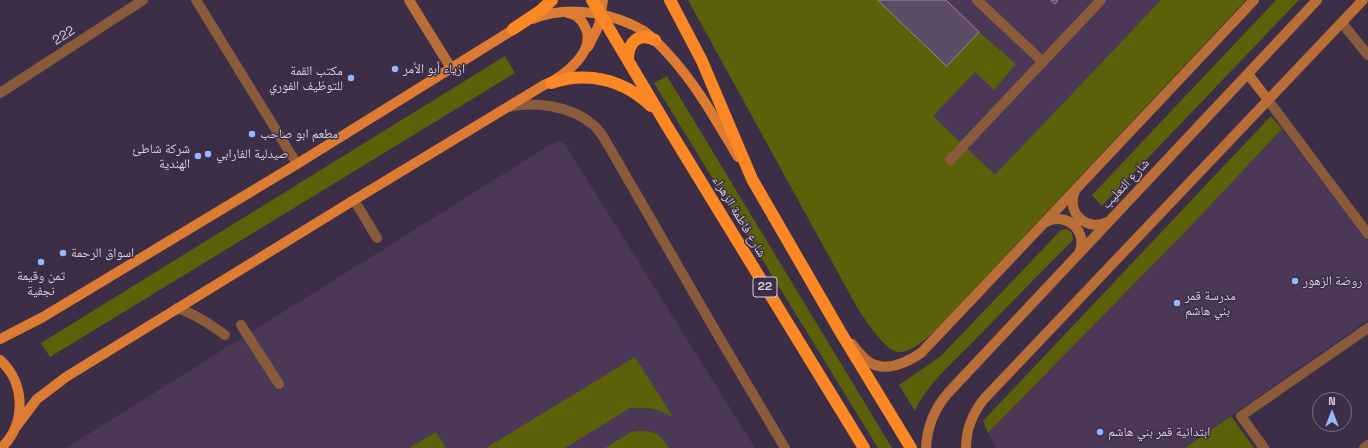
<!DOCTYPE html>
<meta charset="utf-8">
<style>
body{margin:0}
#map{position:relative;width:1368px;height:448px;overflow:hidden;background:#3d2e47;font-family:"Space Grotesk",sans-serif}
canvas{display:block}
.north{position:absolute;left:1312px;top:392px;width:40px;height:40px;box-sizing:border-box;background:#3d2e47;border:1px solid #7b6e83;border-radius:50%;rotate:0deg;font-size:11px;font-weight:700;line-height:16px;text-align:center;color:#d8cfde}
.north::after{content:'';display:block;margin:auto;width:14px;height:18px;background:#94b7fd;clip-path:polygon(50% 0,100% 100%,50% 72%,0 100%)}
</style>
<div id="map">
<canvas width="1368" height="448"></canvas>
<div class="north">N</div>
</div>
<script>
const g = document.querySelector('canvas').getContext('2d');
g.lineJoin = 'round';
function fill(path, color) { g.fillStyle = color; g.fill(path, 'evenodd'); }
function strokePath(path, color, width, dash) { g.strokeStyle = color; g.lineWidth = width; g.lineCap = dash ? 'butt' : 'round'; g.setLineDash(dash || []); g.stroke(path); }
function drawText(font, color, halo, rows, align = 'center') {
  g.font = font + ' "Space Grotesk","Noto Naskh Arabic",sans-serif'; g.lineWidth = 3; g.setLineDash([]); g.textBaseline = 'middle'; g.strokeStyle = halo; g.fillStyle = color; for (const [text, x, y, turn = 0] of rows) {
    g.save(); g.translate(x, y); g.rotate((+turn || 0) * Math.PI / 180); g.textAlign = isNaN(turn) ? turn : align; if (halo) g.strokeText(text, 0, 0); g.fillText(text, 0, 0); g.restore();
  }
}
fill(new Path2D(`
 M808 0H1161L970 202Z
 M1282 129 1368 242V320L1185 448H997L988 433 1186 231Z
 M560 141 566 146 755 448H66L553 143Z`), '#4a3856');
fill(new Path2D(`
 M688 0H878L947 65 979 32 1016 64 994 90 975 72 933 116 995 175 1161 0H1246L935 331C925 339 913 351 901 352 886 354 866 320 858 309Z
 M1276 0H1299L1102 206 1092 195Z
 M505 56 515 73 50 357 41 343Z
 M667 76 892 448H878L654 83Z
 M1271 116 1282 129 1186 231 988 433 983 421Z
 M1064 229H1067L1072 233 1073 240C1038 275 1004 310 970 345 952 363 924 388 915 411L899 385 941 356 1060 231Z
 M635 357 673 417 658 410 648 408H630L565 448H486Z
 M1231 416 1254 448H1185Z
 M637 431C656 431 659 433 669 448H605L631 432Z
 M436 432 446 448H409Z`), '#5b6009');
const building = new Path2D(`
 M878 0H946L979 32 947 66Z
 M1051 0H1058L1055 4Z`);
fill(building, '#5c4c66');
strokePath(building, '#9886a3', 1);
strokePath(new Path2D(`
 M977 0 1043 62
 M509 107C535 101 571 106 592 124 597 127 600 133 604 138L719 337 785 448
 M950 160 1101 0
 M354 200 377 238
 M177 308C195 314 210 324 225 335
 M241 325 279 384`), '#8a5b3b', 10);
strokePath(new Path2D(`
 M196 0 297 164
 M1342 23 1368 55
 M0 93 143 0
 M1268 100 1368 234
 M1264 448 1241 416 1368 328
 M1364 448 1368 445`), '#8a5b3b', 10);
strokePath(new Path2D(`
 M409 0 451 68
 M1248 74 1268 100
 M1075 191C1065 214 1089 233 1109 221
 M1046 222C1067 211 1089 232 1079 254
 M852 344C857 350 863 358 869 362 886 373 906 363 921 353L1044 223 1254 0
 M926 448C927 427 935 408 948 393L1317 0
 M966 448C966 429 972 414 984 399L1363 0`), '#b96e37', 10);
strokePath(new Path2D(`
 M533 19C552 11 572 10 593 13 611 16 629 22 644 31 654 38 662 47 670 56 698 87 717 122 738 157
 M588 47 599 25 603 0
 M0 339 43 317 297 164 519 26
 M0 360C26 383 26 425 1 448
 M16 427 37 399 66 377 354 200 544 85C564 77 599 50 584 25 581 19 575 14 568 13`), '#dc7b31', 10);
strokePath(new Path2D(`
 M592 0 667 126 864 448
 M670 0 702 61 752 179 841 333 911 448
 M513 29 540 11 552 0
 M628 60C628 42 638 32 655 40
 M551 83C587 71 623 79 651 106`), '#fc8825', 12);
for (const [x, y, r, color] of [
 [395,69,4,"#94b7fd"],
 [351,78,4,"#94b7fd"],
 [252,134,4,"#94b7fd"],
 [208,154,4,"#94b7fd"],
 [198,156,4,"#94b7fd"],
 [63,253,4,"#94b7fd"],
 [41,262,4,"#94b7fd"],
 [1295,281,4,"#94b7fd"],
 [1177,303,4,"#94b7fd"],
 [1100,432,4,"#94b7fd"]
]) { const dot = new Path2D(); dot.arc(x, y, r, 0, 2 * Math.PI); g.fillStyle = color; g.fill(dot); strokePath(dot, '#3d2e47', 1.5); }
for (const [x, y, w] of [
 [765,287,24]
]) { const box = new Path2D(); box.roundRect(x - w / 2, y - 10, w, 20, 3); g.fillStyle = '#3d2e47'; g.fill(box); strokePath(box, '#d8cfde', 1); }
drawText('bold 12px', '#d8cfde', null, [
 ["22",765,287]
]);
drawText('13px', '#d8cfde', '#3d2e47', [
 ["222",64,36,-33],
 ["شارع التعليب",1126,184,-47],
 ["شارع فاطمة الزهراء",739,217,59]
]);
drawText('13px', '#d8cfde', '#3d2e47', [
 ["ازياء أبو الأمر",403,69],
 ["مكتب القمة",343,71,"right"],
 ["للتوظيف الفوري",343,86,"right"],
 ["مطعم ابو صاحب",260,134],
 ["شركة شاطئ",190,149,"right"],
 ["الهندية",190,164,"right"],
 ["صيدلية الفارابي",216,154],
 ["اسواق الرحمة",71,253],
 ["تمن وقيمة",41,276,"center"],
 ["نجفية",41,291,"center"],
 ["روضة الزهور",1303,281],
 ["مدرسة قمر",1185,296],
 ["بني هاشم",1185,311],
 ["ابتدائية قمر بني هاشم",1108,432]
], 'left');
</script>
